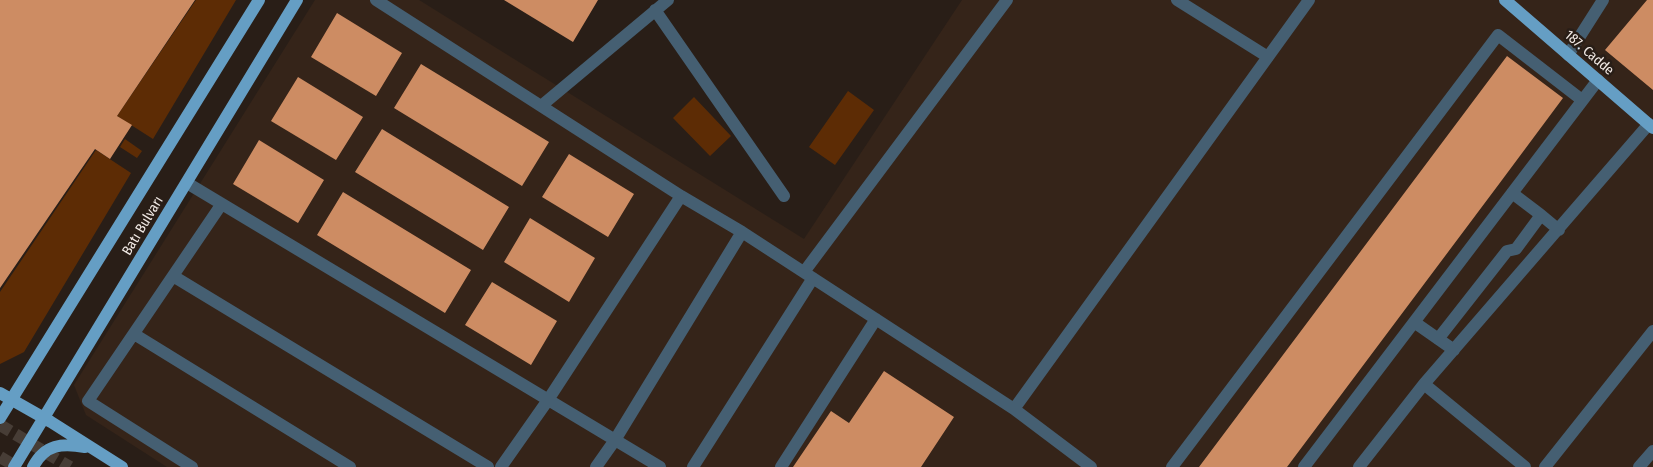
<!DOCTYPE html>
<meta charset="utf-8">
<style>
body{margin:0}
canvas{display:block;background:#291e17}
</style>
<canvas width="1653" height="467"></canvas>
<script>
const g = document.querySelector('canvas').getContext('2d');
g.lineJoin = 'round';
function fill(path, color) { g.fillStyle = color; g.fill(path, 'evenodd'); }
function strokePath(path, color, width, dash) { g.strokeStyle = color; g.lineWidth = width; g.lineCap = dash ? 'butt' : 'round'; g.setLineDash(dash || []); g.stroke(path); }
function drawText(font, color, halo, rows, align = 'center') {
  g.font = font + ' "Fira Sans Condensed",sans-serif'; g.lineWidth = 5; g.setLineDash([]); g.textBaseline = 'middle'; g.strokeStyle = halo; g.fillStyle = color; for (const [text, x, y, turn = 0] of rows) {
    g.save(); g.translate(x, y); g.rotate((+turn || 0) * Math.PI / 180); g.textAlign = isNaN(turn) ? turn : align; if (halo) g.strokeText(text, 0, 0); g.fillText(text, 0, 0); g.restore();
  }
}
fill(new Path2D(`
 M315 0H419L804 239 962 0H1653V467H167L86 415 74 385Z`), '#352419');
fill(new Path2D(`
 M196 0H236L153 139 117 116Z
 M848 91 874 110 835 165 809 147Z
 M694 97 731 136 710 156 673 118Z
 M125 139 142 151 137 158 120 147Z
 M96 150 131 173 24 352 0 364V292Z`), '#5d2c05');
fill(new Path2D(`
 M0 0H195L117 116 132 125 110 159 95 149 0 288Z
 M504 0H598L573 42Z
 M1647 0H1653V90L1605 50Z
 M337 13 402 53 376 96 311 57Z
 M1507 56 1563 98 1502 180 1287 467H1199Z
 M421 64 549 142 522 186 394 108Z
 M298 77 363 117 336 160 271 121Z
 M382 129 509 207 483 250 355 172Z
 M259 140 324 180 298 223 233 184Z
 M569 154 634 194 608 237 542 197Z
 M343 192 471 270 445 313 317 235Z
 M530 218 595 258 569 302 504 262Z
 M492 282 557 321 531 365 465 325Z
 M884 371 954 417 921 467H793L831 411 849 423Z`), '#cd8c63');
strokePath(new Path2D(`
 M0 425 70 467
 M0 457 17 467`), '#473d36', 12, [12, 6]);
strokePath(new Path2D(`
 M376 0 681 196 742 232 1014 409 1091 467
 M1177 0 1268 57
 M655 10 784 196
 M1568 55 1603 0
 M541 106 668 0
 M187 183 660 467
 M1512 193 1541 215
 M804 272 1007 0
 M173 276 488 467
 M1414 322 1454 350
 M134 334 350 467
 M1438 339 1507 251 1516 249 1541 215 1559 230
 M1424 384 1525 467
 M1014 409 1309 0
 M192 467 88 401 221 205
 M501 467 548 400 681 196
 M596 467 615 440 742 232
 M693 467 813 278
 M781 467 876 319
 M1172 467 1498 35 1582 100
 M1304 467 1598 80
 M1359 467 1424 384 1649 124
 M1545 467 1653 331
 M1639 467 1653 451`), '#455f72', 12);
strokePath(new Path2D(`
 M1505 0 1653 128
 M0 393 51 422 122 467
 M0 418 259 0
 M14 467 297 0
 M33 467C45 444 62 443 85 447`), '#659ec4', 12);
drawText('14px', '#f2eae5', '#291e17', [
 ["187. Cadde",1589,53,41],
 ["Batı Bulvarı",143,226,-59]
]);
</script>
